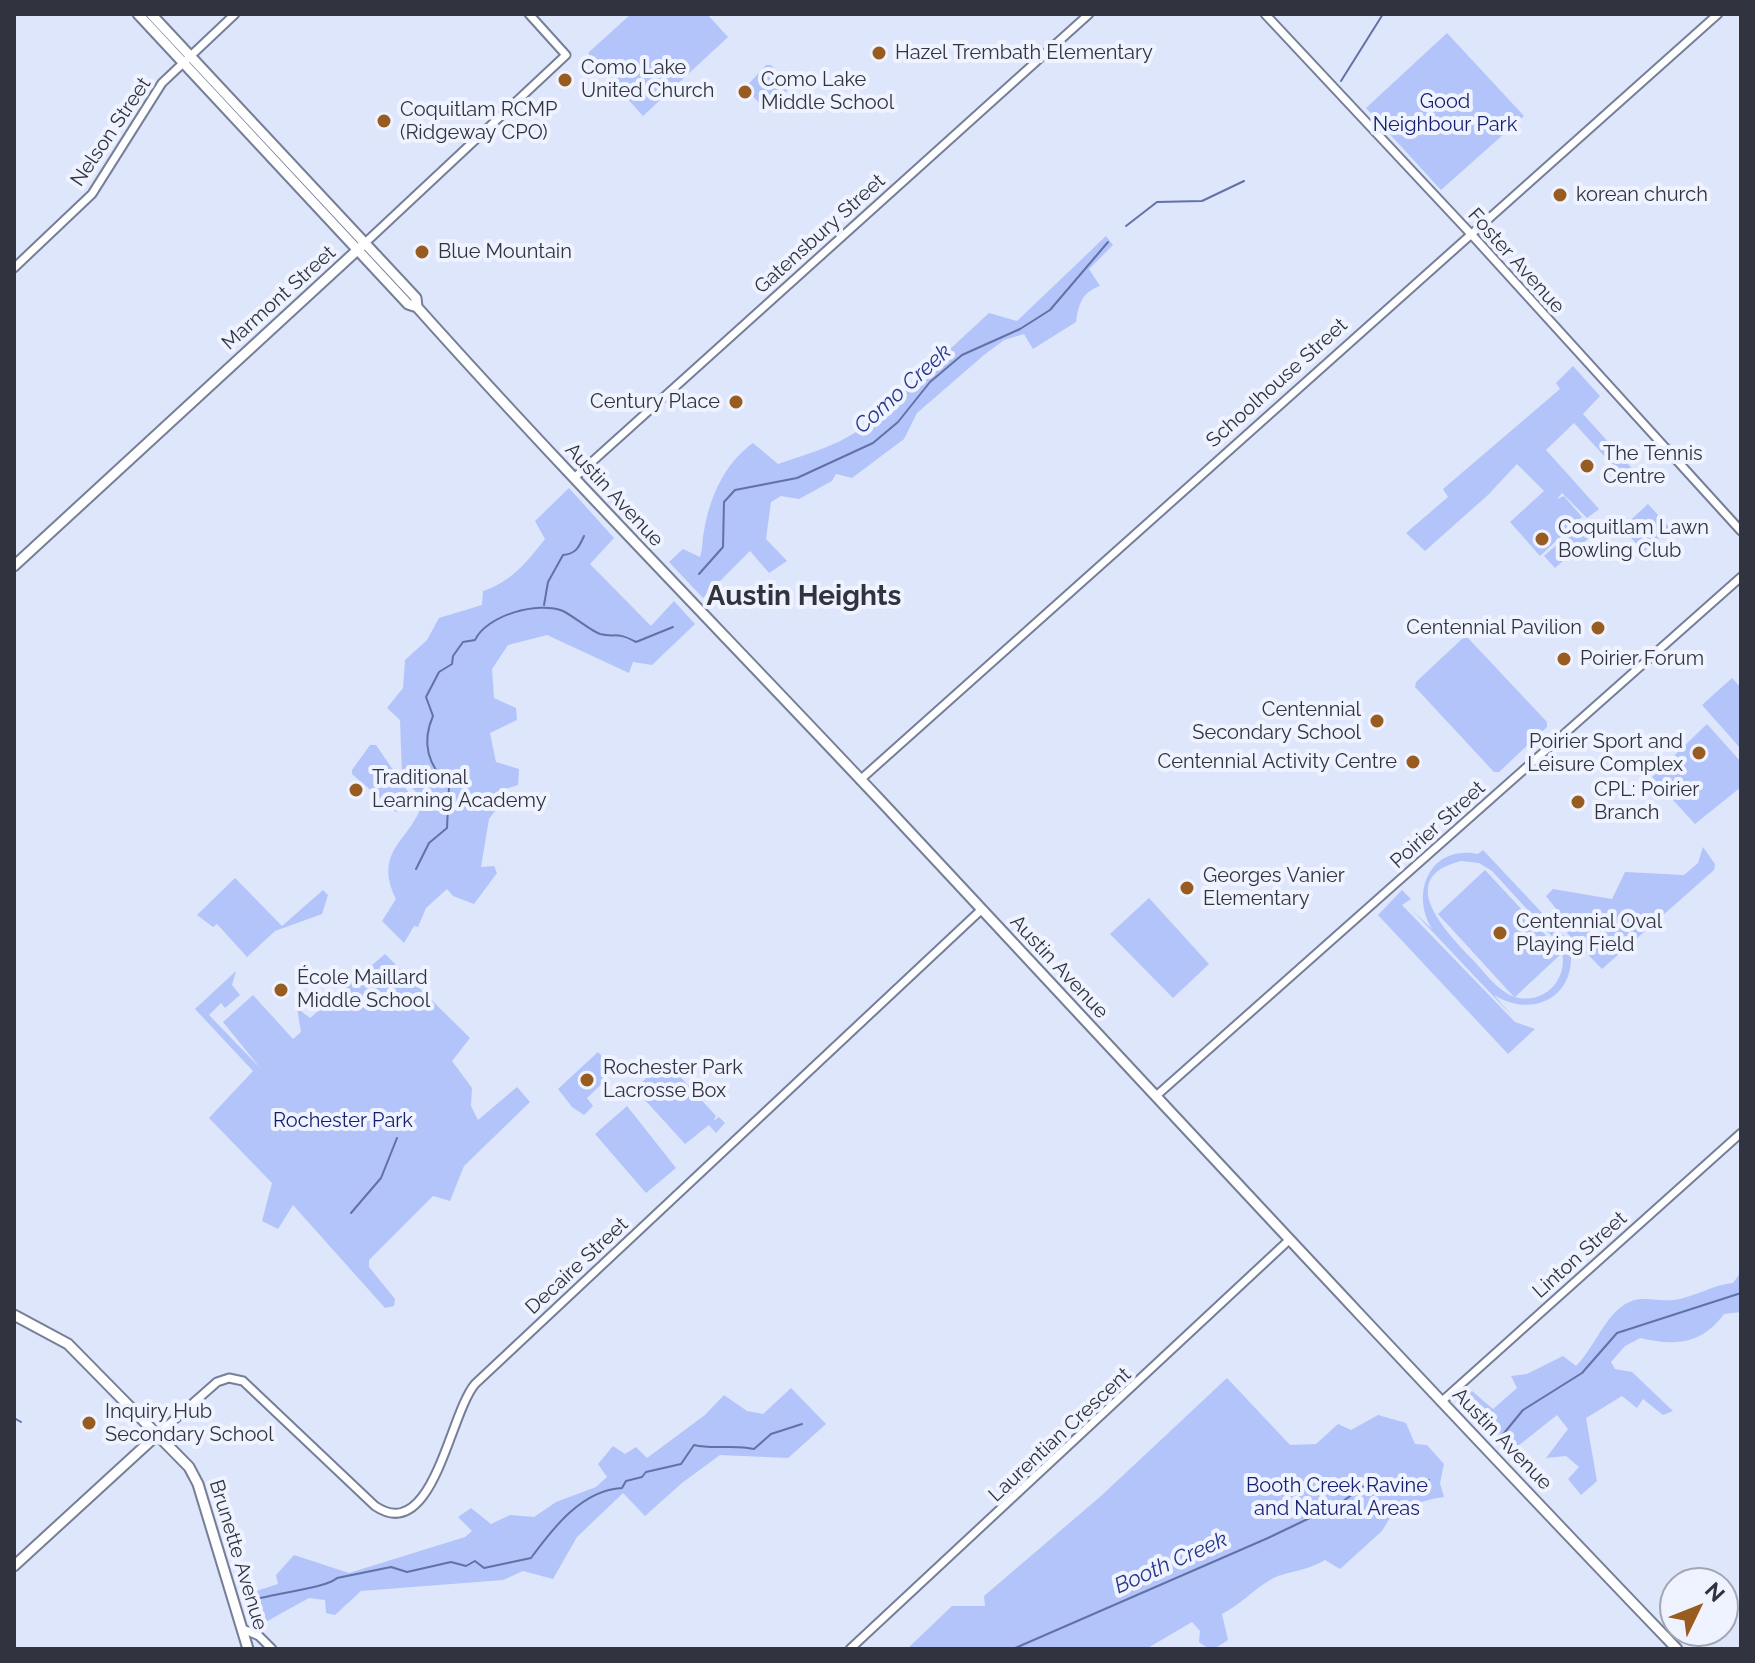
<!DOCTYPE html>
<meta charset="utf-8">
<style>
body{margin:0}
#map{position:relative;width:1755px;height:1663px;overflow:hidden;background:#dee6fc;font-family:Raleway,sans-serif}
canvas{display:block}
.frame{position:absolute;inset:0;border:16px solid #31343f;pointer-events:none}
.north{position:absolute;left:1659px;top:1567px;width:80px;height:80px;box-sizing:border-box;background:#eff3ff;border:2px solid #a3a7b2;border-radius:50%;rotate:47deg;font-size:22px;font-weight:700;line-height:32px;text-align:center;color:#31343f}
.north::after{content:'';display:block;margin:auto;width:28px;height:36px;background:#995c20;clip-path:polygon(50% 0,100% 100%,50% 72%,0 100%)}
</style>
<div id="map">
<canvas width="1755" height="1663"></canvas>
<div class="frame"></div>
<div class="north">N</div>
</div>
<script>
const g = document.querySelector('canvas').getContext('2d');
g.lineJoin = 'round';
function fill(path, color) { g.fillStyle = color; g.fill(path, 'evenodd'); }
function strokePath(path, color, width, dash) { g.strokeStyle = color; g.lineWidth = width; g.lineCap = dash ? 'butt' : 'round'; g.setLineDash(dash || []); g.stroke(path); }
function drawText(font, color, halo, rows, align = 'center') {
  g.font = font + ' Raleway,sans-serif'; g.lineWidth = 8; g.setLineDash([]); g.textBaseline = 'middle'; g.strokeStyle = halo; g.fillStyle = color; for (const [text, x, y, turn = 0] of rows) {
    g.save(); g.translate(x, y); g.rotate((+turn || 0) * Math.PI / 180); g.textAlign = isNaN(turn) ? turn : align; if (halo) g.strokeText(text, 0, 0); g.fillText(text, 0, 0); g.restore();
  }
}
fill(new Path2D(`
 M631 14H707L728 37 643 116 589 56V52Z
 M1447 33 1524 116 1441 190 1366 108Z
 M766 65H771L791 87 766 110 745 88Z
 M1106 236 1113 245 1089 269 1100 286C1081 293 1079 304 1076 322L1033 349 1024 334 1004 340 984 355 917 413 904 439 852 478 836 474 832 481 799 499 781 496 771 502 766 539 787 561 769 573 750 551 703 598 669 562 683 549 700 557C703 548 702 540 704 531 710 497 724 464 753 443L778 464C818 450 867 439 886 398H897L989 313 1017 321Z
 M1573 366 1600 396 1583 414 1637 474 1629 483 1574 423 1546 450 1599 509 1587 518 1562 493 1557 499 1564 496 1582 517 1540 556 1510 522 1544 491 1517 464 1488 495 1425 551 1406 533 1448 497 1443 489 1560 389 1556 383Z
 M569 488 614 538 590 564 651 626 674 601 695 624 652 665 633 662 629 673 547 635 508 645 492 669 494 698 516 708 517 720 490 733 496 762 519 769 518 785 496 792 500 804 489 819 481 867 494 866 497 873 474 904 453 896 447 889 426 908 418 927 414 926 404 943 382 921 396 899C372 849 412 841 423 801L402 775 400 720 387 708 403 688 405 660 427 640 439 618 482 605 483 591C511 582 527 562 545 539L535 521Z
 M1648 504 1670 528 1644 552 1622 528Z
 M1580 524 1591 536 1555 568 1544 556Z
 M1463 638H1468L1547 722V727L1499 772H1494L1415 687 1416 682Z
 M1732 678 1741 688V749L1702 705Z
 M1707 724 1741 762V787L1695 824 1652 777Z
 M370 745H376L411 796 396 812 352 774V770Z
 M1703 847 1715 864 1714 870 1602 969 1567 933 1564 919 1546 896 1553 889 1612 899 1625 872 1684 875 1698 863Z
 M1483 850 1577 950 1571 956C1572 1001 1529 1017 1494 995L1513 1017 1412 910 1433 930C1409 894 1430 844 1478 854ZM1461 861 1479 863 1492 871 1559 944C1573 974 1547 1006 1515 997L1562 953 1485 870 1438 914 1514 997C1497 990 1485 973 1473 960 1448 934 1392 878 1461 861Z
 M235 878 282 926 323 890 328 895 322 914 275 931 247 957 217 924 213 927 197 915Z
 M1402 890 1411 899 1402 905 1515 1022 1535 1029 1508 1054 1378 915Z
 M1149 898 1209 964 1173 998 1110 934Z
 M385 954 470 1038 452 1061 472 1088 471 1106 478 1120 517 1087 530 1102 464 1166 450 1201 433 1196 369 1260V1267L395 1299 394 1306 385 1308 293 1205 278 1229 262 1221 272 1183 209 1118 253 1071 195 1009 236 971 232 985 240 995 225 1008 221 1003 209 1015 261 1069 223 1022 253 995 293 1039 301 1032 297 1008 310 1018Z
 M598 1052 615 1071 587 1098 593 1106 584 1115 572 1107 558 1089Z
 M665 1060 716 1116 713 1121 719 1117 725 1123 716 1133 709 1125 685 1144 635 1089Z
 M627 1106 676 1168 646 1193 595 1134Z
 M1741 1272V1312L1724 1314C1701 1345 1675 1346 1640 1338L1625 1346 1611 1362 1615 1369 1632 1372 1673 1411 1663 1415 1643 1399 1637 1408 1622 1396 1586 1418 1597 1481 1581 1495 1568 1479 1579 1467 1566 1456 1546 1458 1568 1429 1557 1415 1508 1454 1459 1402 1472 1391 1493 1409 1517 1388 1511 1376 1527 1374 1563 1356 1576 1366C1593 1349 1603 1321 1621 1307 1639 1293 1654 1302 1674 1300 1696 1297 1711 1285 1733 1283Z
 M1227 1378 1290 1445 1316 1444 1338 1424 1351 1430 1378 1415 1406 1423 1415 1444 1427 1445 1444 1464 1440 1483 1444 1497C1424 1499 1412 1507 1394 1511L1382 1531 1340 1569 1325 1560C1305 1572 1285 1571 1270 1580 1253 1590 1240 1605 1222 1614L1228 1640C1216 1648 1211 1652 1199 1642L1200 1631 1192 1622 1146 1649H907L952 1606H985L984 1596 1101 1496Z
 M791 1388 826 1424 788 1458 720 1455 682 1483 645 1516 623 1493 577 1537 553 1579 523 1571 503 1580 361 1591 335 1615 326 1613 325 1600 309 1598 262 1624 253 1623 244 1595 278 1584 276 1575 294 1555 349 1573 465 1537 472 1531 458 1517 471 1508 491 1524 510 1515 534 1517 556 1502 596 1487 607 1477 598 1464 613 1446 625 1454 636 1447 647 1458 705 1415 724 1395 747 1411 763 1414Z`), '#b2c4f9');
strokePath(new Path2D(`
 M1341 81 1383 14
 M1126 226 1157 202 1202 201 1244 181
 M699 574 723 547 724 502 735 490 797 478 873 443 898 422 930 382 962 355 1020 329 1050 310 1108 242
 M544 605 548 582 563 555C576 554 579 547 584 536
 M416 869 429 843 447 828 449 786C428 765 421 743 433 716L426 697 439 672 452 664 453 656 463 642 475 640C487 615 538 601 563 611 573 616 593 632 600 634 616 638 616 631 636 642L673 627
 M351 1213 381 1178 397 1138
 M14 1418 21 1422
 M1500 1438 1523 1410 1582 1373 1617 1333 1741 1293
 M257 1599C276 1593 327 1588 337 1578L391 1567 407 1572 451 1562 466 1566 475 1561 484 1568 531 1558C553 1528 582 1490 622 1488L626 1481 642 1477 646 1472 681 1464 694 1445C715 1450 733 1444 754 1449L771 1434 802 1424
 M1013 1649 1268 1538 1339 1504 1370 1482 1429 1480`), '#6271a6', 2);
const minor = new Path2D(`
 M1265 14 1471 234 1741 531
 M365 243 566 55 529 14
 M14 268 92 194 162 83 235 14
 M574 478 1089 14
 M860 780 1718 14
 M1156 1096 1741 577
 M1441 1402 1741 1133
 M158 1434 217 1382 229 1378 243 1381 375 1506C433 1545 449 1415 475 1384L981 910
 M243 1629 259 1636 272 1649
 M850 1649 1288 1241`);
const major = new Path2D(`
 M138 14 408 304 417 307
 M151 14 416 298 417 307C567 475 725 635 879 799 1144 1083 1408 1369 1677 1649
 M14 566 365 243
 M14 1315 68 1344 189 1467 198 1484 248 1649
 M14 1566 158 1434`);
strokePath(minor, '#777f98', 11);
strokePath(major, '#777f98', 13);
strokePath(minor, '#fff', 7);
strokePath(major, '#fff', 9);
for (const [x, y, r, color] of [
 [879,53,8,"#995c20"],
 [565,80,8,"#995c20"],
 [745,92,8,"#995c20"],
 [384,121,8,"#995c20"],
 [1560,195,8,"#995c20"],
 [422,252,8,"#995c20"],
 [736,402,8,"#995c20"],
 [1587,466,8,"#995c20"],
 [1542,539,8,"#995c20"],
 [1598,628,8,"#995c20"],
 [1564,659,8,"#995c20"],
 [1377,721,8,"#995c20"],
 [1699,753,8,"#995c20"],
 [1413,762,8,"#995c20"],
 [356,790,8,"#995c20"],
 [1578,802,8,"#995c20"],
 [1187,888,8,"#995c20"],
 [1500,933,8,"#995c20"],
 [281,990,8,"#995c20"],
 [587,1080,8,"#995c20"],
 [89,1423,8,"#995c20"]
]) { const dot = new Path2D(); dot.arc(x, y, r, 0, 2 * Math.PI); g.fillStyle = color; g.fill(dot); strokePath(dot, '#eff3ff', 3); }
drawText('20px', '#31343f', '#eff3ff', [
 ["Hazel Trembath Elementary",895,53],
 ["Como Lake",581,68],
 ["United Church",581,91],
 ["Como Lake",761,80],
 ["Middle School",761,103],
 ["Coquitlam RCMP",400,110],
 ["(Ridgeway CPO)",400,133],
 ["korean church",1576,195],
 ["Blue Mountain",438,252],
 ["Century Place",720,402,"right"],
 ["The Tennis",1603,454],
 ["Centre",1603,477],
 ["Coquitlam Lawn",1558,528],
 ["Bowling Club",1558,551],
 ["Centennial Pavilion",1582,628,"right"],
 ["Poirier Forum",1580,659],
 ["Centennial",1361,710,"right"],
 ["Secondary School",1361,733,"right"],
 ["Poirier Sport and",1683,742,"right"],
 ["Leisure Complex",1683,765,"right"],
 ["Centennial Activity Centre",1397,762,"right"],
 ["Traditional",372,778],
 ["Learning Academy",372,801],
 ["CPL: Poirier",1594,790],
 ["Branch",1594,813],
 ["Georges Vanier",1203,876],
 ["Elementary",1203,899],
 ["Centennial Oval",1516,922],
 ["Playing Field",1516,945],
 ["École Maillard",297,978],
 ["Middle School",297,1001],
 ["Rochester Park",603,1068],
 ["Lacrosse Box",603,1091],
 ["Inquiry Hub",105,1412],
 ["Secondary School",105,1435]
], 'left');
drawText('20px', '#161e70', '#eff3ff', [
 ["Good",1445,102],
 ["Neighbour Park",1445,125],
 ["Rochester Park",343,1121],
 ["Booth Creek Ravine",1337,1486],
 ["and Natural Areas",1337,1509]
]);
drawText('20px', '#31343f', '#eff3ff', [
 ["Nelson Street",111,132,-56],
 ["Gatensbury Street",820,234,-42],
 ["Foster Avenue",1516,261,48],
 ["Marmont Street",279,298,-42],
 ["Schoolhouse Street",1277,383,-42],
 ["Austin Avenue",614,495,47],
 ["Poirier Street",1438,825,-42],
 ["Austin Avenue",1059,967,47],
 ["Linton Street",1580,1255,-42],
 ["Decaire Street",577,1266,-43],
 ["Laurentian Crescent",1060,1435,-43],
 ["Austin Avenue",1502,1439,46],
 ["Brunette Avenue",238,1555,73]
]);
drawText('italic 22px', '#28378a', '#eff3ff', [
 ["Como Creek",903,389,-42],
 ["Booth Creek",1171,1563,-24]
]);
drawText('bold 28px', '#31343f', '#eff3ff', [
 ["Austin Heights",804,597]
]);
</script>
